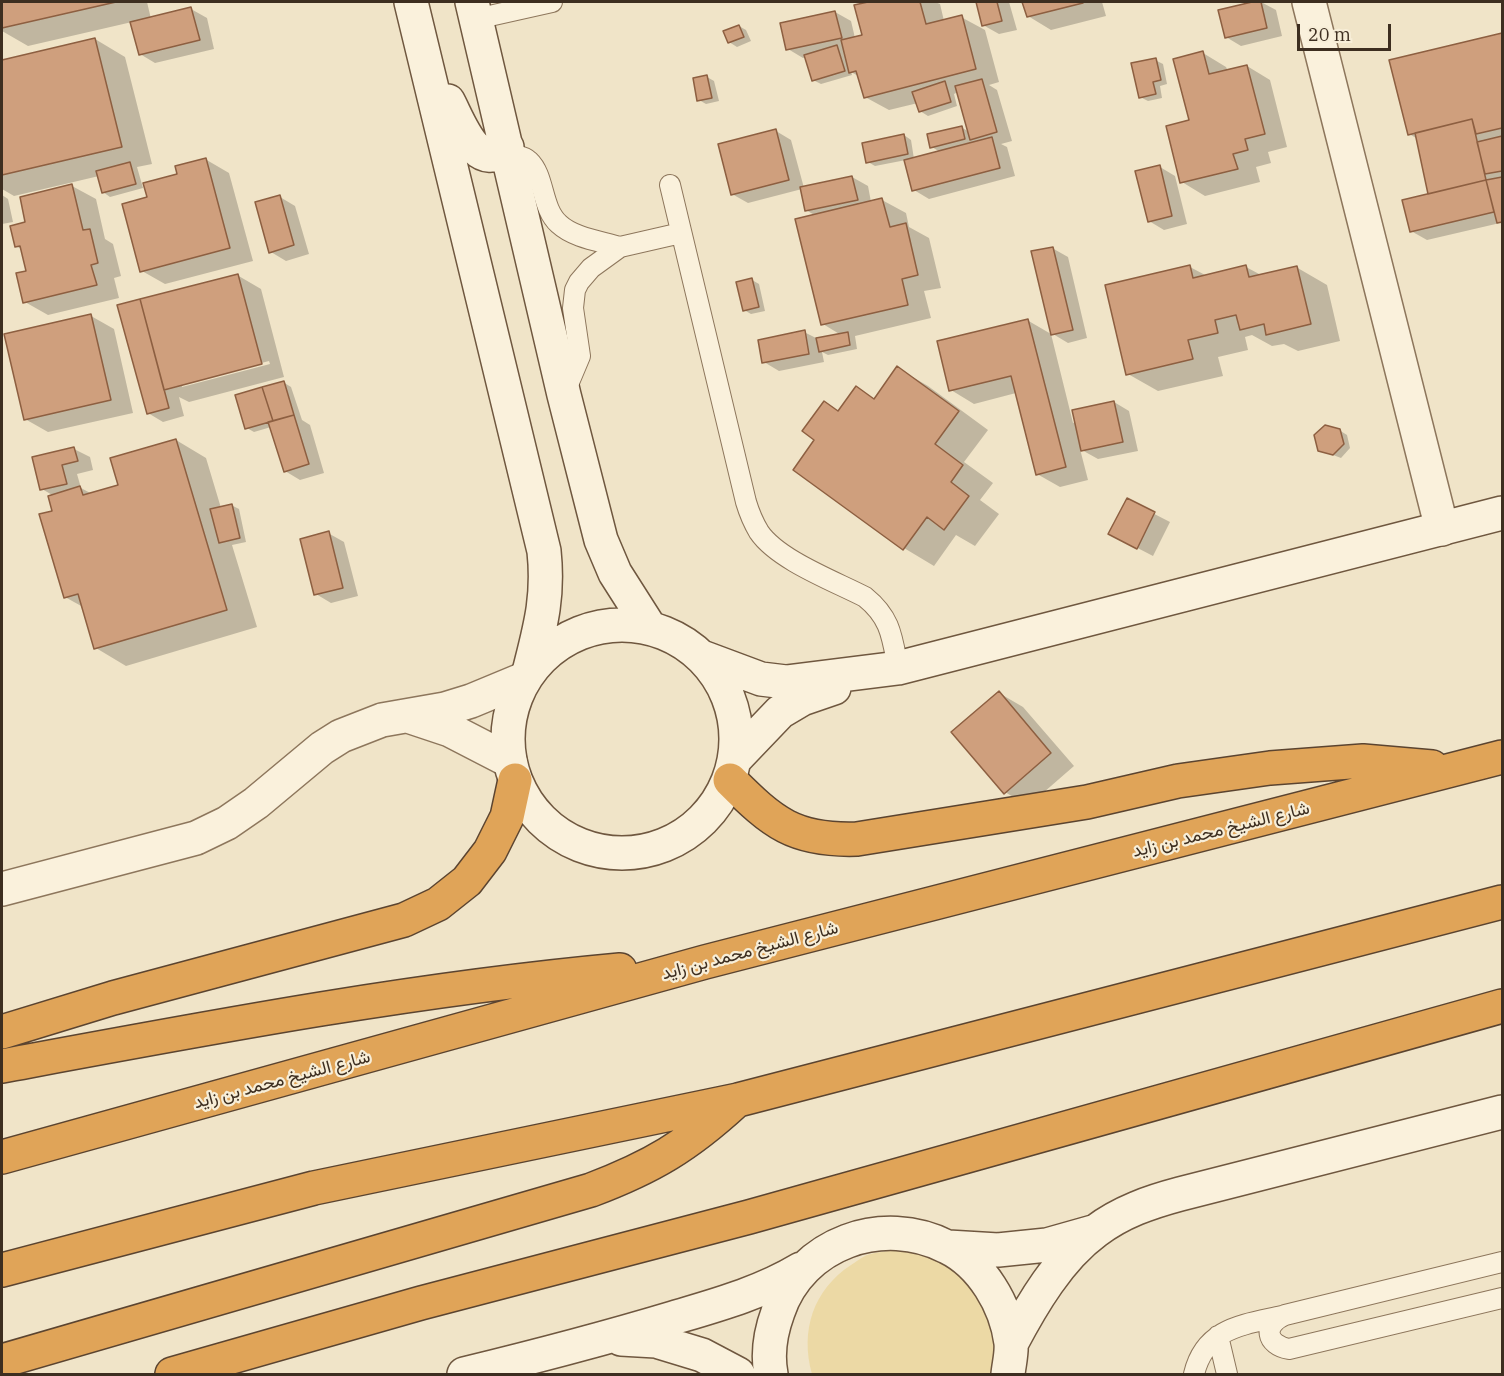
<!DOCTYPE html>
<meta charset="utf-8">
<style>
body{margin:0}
#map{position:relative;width:1504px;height:1376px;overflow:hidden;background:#f0e4c8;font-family:"IBM Plex Serif",serif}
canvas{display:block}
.frame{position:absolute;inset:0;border:3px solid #3d2e20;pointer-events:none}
.scale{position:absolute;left:1297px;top:24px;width:94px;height:27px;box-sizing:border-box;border:3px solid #3d2e20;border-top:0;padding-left:8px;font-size:18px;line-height:21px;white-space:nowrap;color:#3d2e20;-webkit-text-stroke:4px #f7eed8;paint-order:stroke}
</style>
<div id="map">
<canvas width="1504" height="1376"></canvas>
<div class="frame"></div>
<div class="scale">20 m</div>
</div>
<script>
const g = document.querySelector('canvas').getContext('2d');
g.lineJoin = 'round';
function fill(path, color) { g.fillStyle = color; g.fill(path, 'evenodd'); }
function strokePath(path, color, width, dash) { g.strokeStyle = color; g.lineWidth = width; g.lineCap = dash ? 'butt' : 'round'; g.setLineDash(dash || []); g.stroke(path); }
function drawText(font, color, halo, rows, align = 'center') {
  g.font = font + ' "IBM Plex Serif",Vazirmatn,serif'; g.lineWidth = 4.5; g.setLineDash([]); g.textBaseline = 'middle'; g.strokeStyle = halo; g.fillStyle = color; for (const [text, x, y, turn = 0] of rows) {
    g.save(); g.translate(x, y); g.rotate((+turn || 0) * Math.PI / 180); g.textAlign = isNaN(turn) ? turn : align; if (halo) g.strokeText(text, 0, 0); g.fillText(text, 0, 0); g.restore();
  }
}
fill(new Path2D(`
 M899 1249 951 1259 993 1306 997 1374H812C800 1331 813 1290 851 1265 856 1262 862 1257 867 1255 877 1252 889 1251 899 1249Z`), '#ecd9a5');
fill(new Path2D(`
 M2 2H147L151 19 191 9 207 18 214 49 155 63 140 54 132 22 28 46 2 31Z
 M874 2H935L940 4 944 21 961 17 985 30 999 82 989 85 997 90 1012 141 1001 144 1007 147 1015 176 929 199 914 190 906 160 875 166 868 162 904 135 911 140 914 159 940 152 932 147 961 127 969 132 958 92 954 94 957 106 928 116 920 111 918 103 889 110 865 97 860 77 851 72 852 75 821 84 813 80 807 57 803 58 788 49 835 12 851 21 855 38 863 36 856 6Z
 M978 2H1009L1017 30 999 34 983 25Z
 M1024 2H1102L1106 16 1051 30 1028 16Z
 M1261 2 1276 10 1282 36 1241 46 1226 37 1220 11Z
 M739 26 746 30 751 41 737 47 729 42Z
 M1502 34V224L1500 223 1427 240 1411 231 1430 195 1418 139 1409 134 1391 61Z
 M95 39 125 57 152 164 137 167 143 188 110 197 103 192 99 176 14 196 2 189V62Z
 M1203 53 1226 67 1228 71 1247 66 1270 80 1287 147 1268 152 1271 163 1256 167 1260 182 1205 196 1182 182Z
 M1155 60 1163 64 1167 84 1160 86 1162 98 1148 101 1140 97Z
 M707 77 714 81 719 101 706 104 699 100Z
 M776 131 791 140 804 188 852 177 868 186 871 202 882 200 906 213 909 227 929 238 941 288 924 291 931 318 855 336 857 349 828 355 822 352 824 362 779 371 764 362 804 332 818 339 841 335 823 324 816 216 806 210 802 189 748 203 732 194Z
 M205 159 229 173 253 261 165 284 142 271 149 199 179 175Z
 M1160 167 1175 176 1187 224 1164 230 1149 221Z
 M72 186 96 199 105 239 113 244 121 276 114 278 119 298 48 315 25 302 28 272 23 250 16 246 27 224Z
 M2 195 8 199 13 222 2 224Z
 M280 197 295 206 309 254 286 261 271 252Z
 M1052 248 1068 257 1087 338 1068 343 1053 334Z
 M1190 267 1207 276 1246 267 1261 275 1296 267 1327 285 1340 341 1298 351 1284 344 1272 346 1252 335 1245 337 1248 350 1218 357 1223 376 1158 391 1128 374Z
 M237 275 261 289 284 377 189 402 179 397 184 416 163 422 148 413ZM269 361 270 364 182 387V384Z
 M752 280 759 284 765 311 751 314 744 310Z
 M91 316 114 329 133 413 48 432 25 419Z
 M1027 320 1051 334 1073 423 1114 402 1129 411 1138 451 1098 459 1080 449 1088 480 1060 487 1037 474 1016 393 974 404 951 390Z
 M897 368 928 386 988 430 964 462 993 483 980 500 999 514 975 546 956 535 934 566 904 548 839 412 857 388 875 399Z
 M283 382 291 387 302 420 310 425 324 473 300 480 285 471 271 427 254 432 247 428Z
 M1339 430 1347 435 1350 448 1341 458 1320 450Z
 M176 440 206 458 221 508 231 505 239 509 246 542 232 545 257 627 126 666 96 648 83 607 65 597 54 496 42 489 74 449 90 457 93 470 77 474 81 488 92 494 120 486Z
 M1127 500 1170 522 1153 556 1126 542Z
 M328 533 344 542 358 596 331 603 316 594Z
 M999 693 1023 707 1074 766 1028 806 1005 792Z`), '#0003');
const building = new Path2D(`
 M2 2H116L2 28Z
 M868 2H920L926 24 962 15 976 69 864 98 856 71 849 73 841 40 862 35 854 5Z
 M976 2H997L1002 21 982 26Z
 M1022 2H1083V3L1027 17Z
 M1252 2H1261L1267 28 1225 38 1218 10Z
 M191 7 200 40 139 55 130 22Z
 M835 11 842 38 786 50 780 23Z
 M739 25 744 37 728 43 723 31Z
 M1502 33V128L1476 134 1472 119 1408 135 1389 60Z
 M95 38 122 147 2 175V60Z
 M837 45 845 71 812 81 804 55Z
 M1203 51 1209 74 1247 65 1265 134 1245 139 1248 150 1233 154 1238 169 1180 183 1166 126 1189 120 1173 59Z
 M1156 58 1161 80 1153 82 1156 94 1139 98 1131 63Z
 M707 75 712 98 697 101 693 78Z
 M982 79 997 132 970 140 955 86Z
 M945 81 951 102 919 112 912 92Z
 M1472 119 1486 180 1428 194 1415 133Z
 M962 126 965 139 930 148 927 134Z
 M776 129 789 180 731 195 718 144Z
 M904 134 908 154 866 163 862 143Z
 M1502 136V171L1485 174 1477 142Z
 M992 137 1000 168 912 191 904 160Z
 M206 158 230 248 140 272 122 204 147 197 143 183 177 174 175 166Z
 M130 162 136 184 102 193 96 171Z
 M1160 165 1172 216 1148 222 1135 171Z
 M852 176 858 200 805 211 800 187Z
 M1502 177V222L1497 223 1486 180Z
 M1486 180 1494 212 1410 232 1402 200Z
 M72 184 83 230 90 229 98 263 91 265 97 285 23 303 16 273 26 271 20 246 15 247 10 226 25 222 20 197Z
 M280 195 294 245 269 253 255 202Z
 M882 198 890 227 906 223 918 275 902 279 908 305 821 325 795 219Z
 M1053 247 1073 330 1051 335 1031 251Z
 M1190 265 1193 278 1246 265 1249 277 1297 266 1311 324 1266 335 1264 324 1240 330 1236 315 1215 320 1218 333 1188 340 1193 359 1126 375 1105 285Z
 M238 274 262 364 164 390 140 299Z
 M752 278 759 307 743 311 736 282Z
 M140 299 169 408 147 414 117 305Z
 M91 314 111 400 24 420 4 334Z
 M1028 319 1066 467 1036 475 1011 376 949 391 937 341Z
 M805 330 809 354 762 363 758 340Z
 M848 332 850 345 819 352 816 338Z
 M897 366 959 411 935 444 963 465 951 482 969 496 944 530 927 517 903 550 793 470 814 440 802 431 824 401 838 411 856 386 874 399Z
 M284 381 294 415 273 421 262 387Z
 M262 387 273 421 245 429 235 395Z
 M1114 401 1123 442 1081 451 1072 410Z
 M294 415 309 464 284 472 268 422Z
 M1325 425 1340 429 1344 444 1333 455 1318 451 1314 435Z
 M176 439 227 610 94 649 78 594 64 598 39 514 52 511 48 496 80 486 83 495 118 485 110 458Z
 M74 447 78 461 62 465 67 484 40 490 32 457Z
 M1127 498 1155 512 1137 549 1108 534Z
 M232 504 240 538 219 543 210 509Z
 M329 531 343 588 314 595 300 539Z
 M999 691 1051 753 1004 794 951 732Z`);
fill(building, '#cf9f7d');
strokePath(building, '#8d5f41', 1.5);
const lane = new Path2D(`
 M476 19 552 2
 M508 153C515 155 524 156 529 161 545 176 541 208 559 224 574 238 600 241 620 247
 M670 185 746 502C749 512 753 522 759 532 778 560 834 581 865 597 891 618 892 637 898 668
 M564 394 580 356 573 308 575 290 579 282 591 268 620 247 681 233
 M1502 1262 1285 1315C1262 1325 1266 1345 1289 1349L1502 1298
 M1218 1336 1227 1374
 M1194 1374C1205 1328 1242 1325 1282 1316`);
const street = new Path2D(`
 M1309 2 1442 529
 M411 717 450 730 510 761
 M2 889 196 838 227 823 256 803 322 748 341 736 382 720 445 709 471 701 524 679`);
const secondary = new Path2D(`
 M411 2 544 551C549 598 540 628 529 672
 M472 2 564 395 601 540 615 573 650 628
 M448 101C459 121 477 176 507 147
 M508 739a114 114 0 1 1 228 0a114 114 0 1 1-228 0Z
 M702 657 761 679 786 682 898 668 1502 513
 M736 758 780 712 802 699 834 688
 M948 1247 998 1250 1047 1245 1093 1232
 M621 1339 656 1341 702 1355 738 1374
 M1011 1344C1032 1304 1059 1258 1096 1231 1121 1212 1150 1202 1180 1194L1502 1112
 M464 1374C534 1357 603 1339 673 1318 717 1305 761 1293 801 1269
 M771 1374C767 1353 771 1331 778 1312 801 1243 883 1214 947 1247 982 1264 1006 1305 1011 1343 1012 1353 1009 1364 1008 1374`);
const highway = new Path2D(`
 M730 780C773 823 794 841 857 839L1087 802 1178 781 1270 768 1363 761 1432 767
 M2 1032 113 998 404 920 438 904 467 881 490 851 507 817 515 780
 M2 1066C207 1028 412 989 620 970
 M2 1157 705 962 1502 757
 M2 1270 314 1188 738 1100 1502 902
 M2 1361 591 1190C652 1167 687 1146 735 1102
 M172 1374 421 1303 749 1217 1502 1006`);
strokePath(lane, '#8d765c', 22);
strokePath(street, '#8d765c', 36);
strokePath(secondary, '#6f573f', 36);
strokePath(highway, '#5b4430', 36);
strokePath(lane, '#faf1dc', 20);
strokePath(street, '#faf1dc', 33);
strokePath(secondary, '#faf1dc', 33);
strokePath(highway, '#e0a458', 33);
drawText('18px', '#3d2e20', '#f7eed8', [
 ["شارع الشيخ محمد بن زايد",1221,830,-14],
 ["شارع الشيخ محمد بن زايد",750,951,-15],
 ["شارع الشيخ محمد بن زايد",282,1080,-15]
]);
</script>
